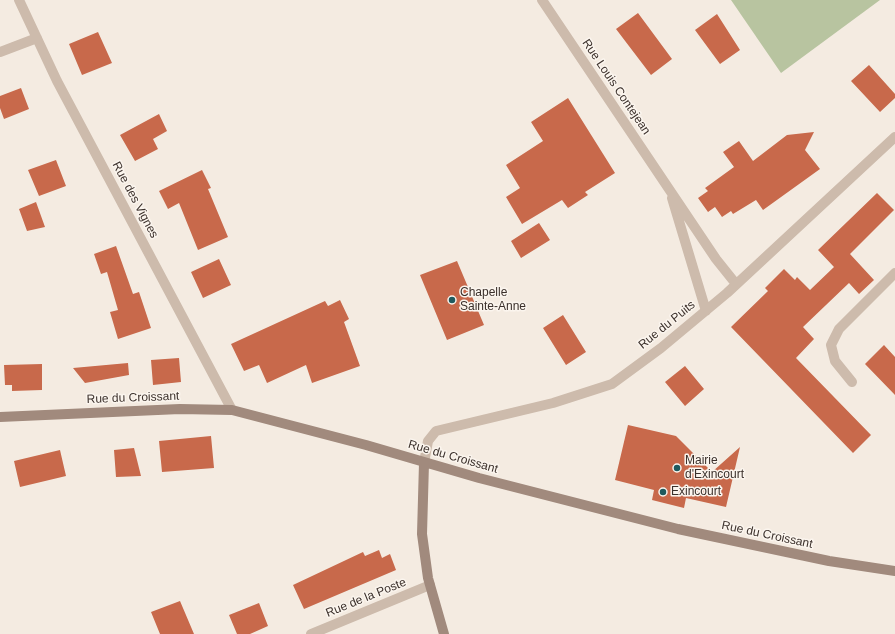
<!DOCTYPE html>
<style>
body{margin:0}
canvas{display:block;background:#f4ebe1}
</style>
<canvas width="895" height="634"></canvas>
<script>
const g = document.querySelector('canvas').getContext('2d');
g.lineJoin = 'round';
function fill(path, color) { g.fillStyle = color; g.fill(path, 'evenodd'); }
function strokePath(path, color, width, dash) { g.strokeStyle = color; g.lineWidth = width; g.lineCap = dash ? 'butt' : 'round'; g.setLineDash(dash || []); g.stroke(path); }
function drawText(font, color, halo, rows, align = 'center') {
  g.font = font + ' Arial,sans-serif'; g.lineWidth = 3; g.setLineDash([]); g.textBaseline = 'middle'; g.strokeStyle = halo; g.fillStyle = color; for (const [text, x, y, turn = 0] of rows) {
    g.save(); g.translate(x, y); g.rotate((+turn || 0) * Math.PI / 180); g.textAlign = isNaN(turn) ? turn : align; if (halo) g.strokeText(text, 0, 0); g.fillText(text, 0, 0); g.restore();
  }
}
fill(new Path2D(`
 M731 0H880L781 73Z`), '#b8c4a0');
fill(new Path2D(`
 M638 13 672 59 651 75 616 29Z
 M717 14 740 50 720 64 695 30Z
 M98 32 112 63 82 75 69 44Z
 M869 65 895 94V98L880 112 851 81Z
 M21 88 29 109 4 119 0 108V96Z
 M568 98 615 173 585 192 588 195 568 208 562 200 522 224 506 197 520 188 506 165 543 141 531 122Z
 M159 114 167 131 153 139 158 149 135 161 120 135Z
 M814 132 805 150 820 169 763 210 756 200 733 214 731 211 722 217 715 207 708 212 698 198 708 191 705 188 734 167 723 152 739 141 753 161 787 135Z
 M56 160 66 186 39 196 28 170Z
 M202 170 211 188 208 189 228 237 198 250 179 203 168 209 159 191Z
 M877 193 894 210 850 254 874 280 859 294 849 283 803 327 814 339 796 358 871 435 853 453 731 327 768 291 765 288 784 269 795 280 797 277 810 290 834 267 818 250Z
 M36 202 45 227 27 231 19 209Z
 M539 223 550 240 521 258 511 241Z
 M116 246 133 294 139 292 151 328 118 339 110 312 118 310 107 272 101 274 94 254Z
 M219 259 231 285 203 298 191 272Z
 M457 261 484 325 447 340 420 275Z
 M340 300 349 319 344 322 360 366 312 383 306 365 267 383 259 365 244 371 231 344 325 301 328 306Z
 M563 315 586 352 566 365 543 328Z
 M884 345 895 357V395L865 364Z
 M179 358 181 382 153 385 151 360Z
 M128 363 129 375 85 383 73 368Z
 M42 364V390L12 391V385H5L4 365Z
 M685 366 704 389 685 406 665 382Z
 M628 425 676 436 712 472 740 447 726 507 686 498 684 508 652 500 654 490 615 480Z
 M211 436 214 468 162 472 159 441Z
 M134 448 141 476 116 477 114 450Z
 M60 450 66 476 20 487 14 461Z
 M379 550 382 558 390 554 396 570 304 609 293 585 363 552 365 556Z
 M180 601 194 634H160L151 612Z
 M259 603 268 626 250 634H237L229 615Z`), '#c8694b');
strokePath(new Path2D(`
 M852 382 835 361 831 345 839 329 895 273`), '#cdbbac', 10);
strokePath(new Path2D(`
 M19 0 57 81 232 410
 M542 0 716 259 736 284
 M0 52 37 38
 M672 198 706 311
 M424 463 428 441 436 431 553 403 612 384 661 348 727 293 895 137
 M311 634 430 585`), '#cdbbac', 10);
strokePath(new Path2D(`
 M0 417 180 409 232 410 366 445 479 478 678 529 829 561 895 571
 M424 463 422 534 428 578 444 634`), '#a18a7d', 10);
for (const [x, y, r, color] of [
 [452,300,4,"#1f5a5e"],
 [677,468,4,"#1f5a5e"],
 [663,492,4,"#1f5a5e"]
]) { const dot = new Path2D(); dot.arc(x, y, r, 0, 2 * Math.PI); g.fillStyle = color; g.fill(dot); strokePath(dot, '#fbf5ee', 1.5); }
drawText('12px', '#3b302b', '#fbf5ee', [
 ["Rue Louis Contejean",616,87,56],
 ["Rue des Vignes",135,200,62],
 ["Rue du Puits",667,325,-39],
 ["Rue du Croissant",133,398,-2],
 ["Rue du Croissant",453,457,16],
 ["Rue du Croissant",767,535,12],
 ["Rue de la Poste",366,598,-22]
]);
drawText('12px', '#3b302b', '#fbf5ee', [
 ["Chapelle",460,293],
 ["Sainte-Anne",460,307],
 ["Mairie",685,461],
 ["d'Exincourt",685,475],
 ["Exincourt",671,492]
], 'left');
</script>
